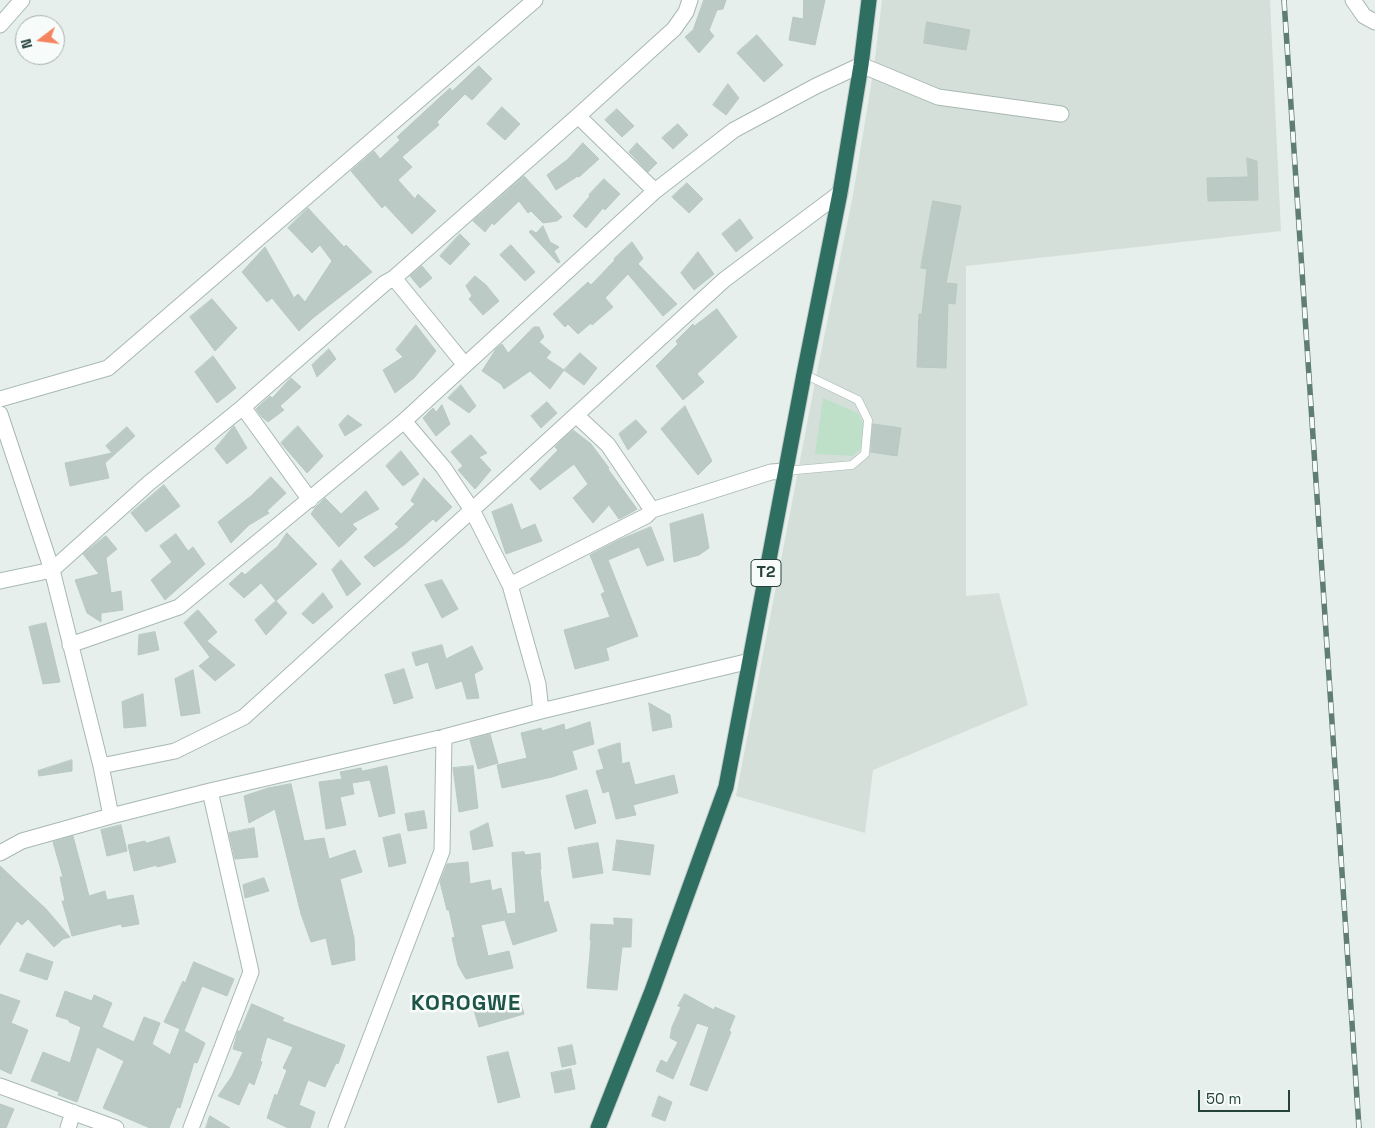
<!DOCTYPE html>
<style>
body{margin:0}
#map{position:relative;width:1375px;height:1128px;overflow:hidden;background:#e6efeb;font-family:"Space Grotesk",sans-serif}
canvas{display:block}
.north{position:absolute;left:15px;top:15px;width:50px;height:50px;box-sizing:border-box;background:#f7fbf9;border:1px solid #a3b1ad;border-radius:50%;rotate:255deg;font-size:14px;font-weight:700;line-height:20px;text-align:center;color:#24423a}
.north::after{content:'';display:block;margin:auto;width:18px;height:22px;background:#f4845f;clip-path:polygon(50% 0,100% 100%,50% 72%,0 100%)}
.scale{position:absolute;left:1198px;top:1090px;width:92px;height:22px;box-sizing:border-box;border:2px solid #24423a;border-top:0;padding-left:6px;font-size:15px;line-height:18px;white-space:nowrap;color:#24423a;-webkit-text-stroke:4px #f7fbf9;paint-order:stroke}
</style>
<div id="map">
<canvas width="1375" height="1128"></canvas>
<div class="north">N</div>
<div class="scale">50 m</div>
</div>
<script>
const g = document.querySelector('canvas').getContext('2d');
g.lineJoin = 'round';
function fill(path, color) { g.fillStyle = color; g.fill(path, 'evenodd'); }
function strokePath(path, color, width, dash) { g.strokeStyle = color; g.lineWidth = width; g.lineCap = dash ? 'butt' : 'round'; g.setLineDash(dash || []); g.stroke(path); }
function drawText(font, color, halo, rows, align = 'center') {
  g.font = font + ' "Space Grotesk",sans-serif'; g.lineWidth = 5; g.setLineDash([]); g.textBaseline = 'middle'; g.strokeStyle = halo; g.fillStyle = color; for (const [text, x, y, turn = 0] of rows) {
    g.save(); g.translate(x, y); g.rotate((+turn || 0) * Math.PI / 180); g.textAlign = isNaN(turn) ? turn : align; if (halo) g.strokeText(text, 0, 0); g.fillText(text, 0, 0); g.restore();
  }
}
fill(new Path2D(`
 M882 0H1270L1281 231 966 266V596L999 593 1028 705 873 770 865 833 736 796 816 377 853 195 874 67Z`), '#d4dfda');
fill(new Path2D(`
 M823 398 858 413 864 425 861 449 853 456 815 454Z`), '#bfe0c8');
const building = new Path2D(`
 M704 0H726L723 9 717 10 709 30 714 36 699 53 685 37 693 30Z
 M804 0H825L815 45 789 40 793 17 803 19Z
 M927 22 970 30 966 50 924 43Z
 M757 35 783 65 764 82 737 53Z
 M479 66 492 79 472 100 465 94 437 122 439 125 402 157 412 167 398 180 415 199 418 194 436 211 412 234 385 205 382 208 351 171 374 151 380 159 400 140 397 137 450 88 452 91Z
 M728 84 739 98 726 115 713 105Z
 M502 107 520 124 505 140 487 124Z
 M617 109 634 126 622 137 605 120Z
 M678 124 688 135 673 149 662 138Z
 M583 143 599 159 579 177 578 176 556 190 547 175 567 160Z
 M637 143 657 163 648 172 629 152Z
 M1247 158 1257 161 1258 200 1208 201 1207 178 1248 177Z
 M524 176 562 217 557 221 543 223 531 211 528 213 519 201 494 225 492 223 485 232 473 221Z
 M604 179 620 194 605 210 603 208 586 228 573 216 590 196 589 195Z
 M687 183 703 199 689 213 672 197Z
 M933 201 961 206 946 283 957 284 955 304 948 303 946 368 917 367 919 314H922L927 269 921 268Z
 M308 208 344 247 346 245 372 272 313 318 299 331 272 298 267 302 242 272 265 247 294 298 298 294 305 302 332 261 320 245 312 253 288 228Z
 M740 219 753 238 736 252 722 234Z
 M543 226 550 242 559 247 554 251 560 262 558 263 529 232 531 230 536 233Z
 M460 234 470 244 450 265 440 256Z
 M632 242 643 258 638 264 677 304 663 316 628 274 605 298 613 307 592 325 591 323 578 334 568 324 565 327 553 314 588 282 591 285 615 260 614 259Z
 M511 245 535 272 525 281 500 255Z
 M698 252 714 274 694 290 681 273Z
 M422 266 432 278 420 288 410 276Z
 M475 276 486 285 499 301 483 315 469 299 472 296 466 286Z
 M212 299 237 328 215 351 190 317Z
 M717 309 737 337 697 374 704 382 683 400 656 366 678 344 676 341 693 324 694 326Z
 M416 325 436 351 414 378 395 393 383 370 403 357 396 350Z
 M534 327H539L544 337 539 342 551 352 546 358 564 370 550 389 530 371 504 389 501 384 482 371 496 349 502 344 508 353Z
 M329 349 336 359 317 377 312 365Z
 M580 353 597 368 584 385 564 370Z
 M213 356 236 388 217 403 195 372Z
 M291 378 301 387 280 406 284 410 268 422 262 417 256 409 270 396 272 398Z
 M461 385 476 406 469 413 448 398Z
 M547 402 557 413 541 428 531 416Z
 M442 405 450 424 436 436 423 418 433 408 436 412Z
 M685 406 712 461 698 475 661 429Z
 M348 415 362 425 345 436 339 425Z
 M636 420 647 432 628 450 619 434Z
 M873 424 901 428 897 456 871 452Z
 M234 426 247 448 227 464 215 449Z
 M298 426 323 456 307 473 281 443Z
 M127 427 135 436 105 463 109 478 70 486 65 463 112 453 106 446Z
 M573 430 591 444 609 468 608 469 637 509 634 511 619 519 609 505 593 523 573 498 588 484 574 464 540 490 530 479 558 450 555 447Z
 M471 435 487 453 479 457 491 470 475 489 458 470 463 466 451 452Z
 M401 451 419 474 403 486 386 466Z
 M271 477 286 493 267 511 269 513 249 525 231 543 218 522 251 496Z
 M424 478 452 507 436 522 433 519 404 545 374 567 364 557 399 527 395 524 415 504 411 501Z
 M164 485 180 506 146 532 131 513Z
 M366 491 379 509 352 524 357 529 339 547 311 514 315 508 325 498 341 514Z
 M512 504 521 530 535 524 542 541 506 554 492 512Z
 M703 514 709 548 699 555 674 562 670 524Z
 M651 527 664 560 647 566 639 547 608 560 638 636 606 648 609 660 575 669 564 630 610 617 601 594 605 592 590 555 619 540Z
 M287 533 317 564 276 601 261 583 244 598 229 584 242 572 245 575 278 546Z
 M176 534 188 551 193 547 205 564 165 600 151 580 172 562 160 546Z
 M106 536 117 549 106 558 111 593 121 591 123 610 101 613V622L87 613 75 580 99 574 83 554Z
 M341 560 361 584 347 596 332 570Z
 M442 580 458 609 442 618 425 585Z
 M323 593 333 607 313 624 302 614Z
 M276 601 287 613 266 635 255 620Z
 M198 610 217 632 207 641 235 665 215 681 199 666 210 657 184 623Z
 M46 623 60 682 43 684 29 627Z
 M155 632 159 650 138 655 139 635Z
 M442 645 446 659 472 646 483 669 474 674 479 698 467 699 462 681 436 689 428 662 416 666 412 653Z
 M404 669 413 698 394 704 385 675Z
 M193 670 200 713 181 716 175 679Z
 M143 694 146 726 124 728 122 702Z
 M649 703 670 715 672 727 653 731Z
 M590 722 594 744 572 751 577 769 552 777 502 788 497 765 527 758 521 733 541 728 542 731 564 724 565 730Z
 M490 734 498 763 478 769 470 740Z
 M620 743 622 764 629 762 635 785 674 775 678 793 633 805 636 815 616 819 609 791 603 793 596 771 604 769 598 750Z
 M72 760V771L39 776 38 771Z
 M387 766 395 813 379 817 370 780 352 783 354 794 340 797 346 825 326 829 319 782 342 779 340 772 361 768 362 771Z
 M473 766 478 808 459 812 453 768Z
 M291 784 304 841 324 838 329 859 355 850 362 872 340 879 354 938 355 960 332 965 326 938 311 942 301 914 275 809 249 823 244 796 268 788Z
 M587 790 596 823 575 829 566 796Z
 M424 811 427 828 408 831 405 814Z
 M488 823 493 846 473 850 470 832Z
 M121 825 127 851 107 856 101 830Z
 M254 828 258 857 235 859 229 833Z
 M400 834 406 863 389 867 383 838Z
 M73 836 89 896 105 891 107 900 133 895 139 924 122 927 121 924 72 936 62 901H65L60 877H63L53 842Z
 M169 837 176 862 157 867V865L134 871 128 845 145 841 146 843Z
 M617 840 654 845 650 875 613 870Z
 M598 843 603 873 573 878 568 848Z
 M524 852 525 855 540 853 541 869H540L544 903 548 901 557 931 513 945 505 920 481 925 488 956 509 951 513 968 466 979 458 965 452 938 455 937 449 910H447L440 882 447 864 468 862 470 884 490 880 492 891 501 888 507 914 516 913 512 853Z
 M0 866 46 909 70 937 63 939 54 947 28 919 22 925 17 921 0 945Z
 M264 878 269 891 245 898 243 885Z
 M614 918 632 919 631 947H622L617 990 587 988 591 941 590 940 591 924 614 925Z
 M27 953 53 962 47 980 20 971Z
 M194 962 234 979 227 996 202 986 184 1031 205 1043 197 1063 194 1062 180 1108 177 1107 169 1128H150L103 1108 124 1061 97 1047 77 1102 58 1095 59 1092 31 1081 43 1052 70 1063 81 1027 69 1022V1020L56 1016 65 991 92 1001 94 995 112 1003 102 1027 134 1042 144 1017 160 1023 152 1044 170 1055 180 1029 164 1022 183 981 185 983Z
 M0 994 20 1001 11 1023 28 1030 11 1074 0 1069Z
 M518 994 524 1014 479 1027 473 1007Z
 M685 994 714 1010 715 1007 735 1016 729 1031 731 1032 707 1091 690 1085 709 1027 697 1023 673 1079 656 1071 661 1060 667 1063 678 1042 670 1038 672 1027 681 1007 678 1006Z
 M252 1004 284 1018 282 1021 345 1045 338 1064 336 1063 325 1087 308 1080 299 1105 315 1112 310 1128H288L267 1118 275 1094 277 1096 287 1070 283 1068 293 1047 267 1037 260 1061 262 1062 254 1085 249 1082 239 1105 218 1096 232 1076 243 1052 233 1049 238 1031H240Z
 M572 1045 576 1064 562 1067 558 1048Z
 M508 1052 520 1097 498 1103 487 1057Z
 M571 1069 575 1089 555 1093 551 1073Z
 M659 1096 672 1102 665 1121 652 1116Z
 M0 1104 14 1109 6 1128H0Z
 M210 1116 230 1128H206Z`);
fill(building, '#bbcac4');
strokePath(building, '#b8c9c2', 1);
const lane = new Path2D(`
 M785 471 852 465 865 454 868 420 858 400 804 374`);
const street = new Path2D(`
 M1353 0 1364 16 1375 22
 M0 25 22 0
 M578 116 655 191
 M394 278 465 365
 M0 399 108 368 535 0
 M243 407 310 500
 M0 414 52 570 101 766 111 816
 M576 415 608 445 652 510
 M0 581 52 570 149 483 243 407 385 283 394 278 578 116 674 29 686 12 690 0
 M510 585 646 516 652 510 771 472 785 471
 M70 645 179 607 404 421 655 191 734 130 816 86 861 65 938 97 1061 114
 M541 711 538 684 510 585 472 510 724 280 840 193
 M101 766 175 751 244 717 472 510 443 467 404 421
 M0 853 22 841 111 816 210 791 444 737 541 711 750 661
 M0 1086 116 1128
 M68 1128 73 1112
 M191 1128 251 972 210 791
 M336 1128 442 851 444 737`);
const highway = new Path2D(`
 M598 1128 652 991 726 787 804 374 840 193 861 65 869 0`);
strokePath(lane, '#a8b8b2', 9);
strokePath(street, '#a8b8b2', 17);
strokePath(highway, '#c2cac8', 17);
strokePath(lane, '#fff', 8);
strokePath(street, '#fff', 15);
strokePath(highway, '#2f6f62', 15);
const rail = new Path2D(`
 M1284 0 1359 1128`);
strokePath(rail, '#5f7d75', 5.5);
strokePath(rail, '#f7fbf9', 4, [11]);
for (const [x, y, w] of [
 [766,573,30]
]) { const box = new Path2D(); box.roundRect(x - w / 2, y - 13.5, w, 27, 4); g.fillStyle = '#f7fbf9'; g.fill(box); strokePath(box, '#24423a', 1); }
drawText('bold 16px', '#24423a', null, [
 ["T2",766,573]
]);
g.letterSpacing = '1px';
drawText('bold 22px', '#1f5548', '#f7fbf9', [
 ["KOROGWE",466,1004]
]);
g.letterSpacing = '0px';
</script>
